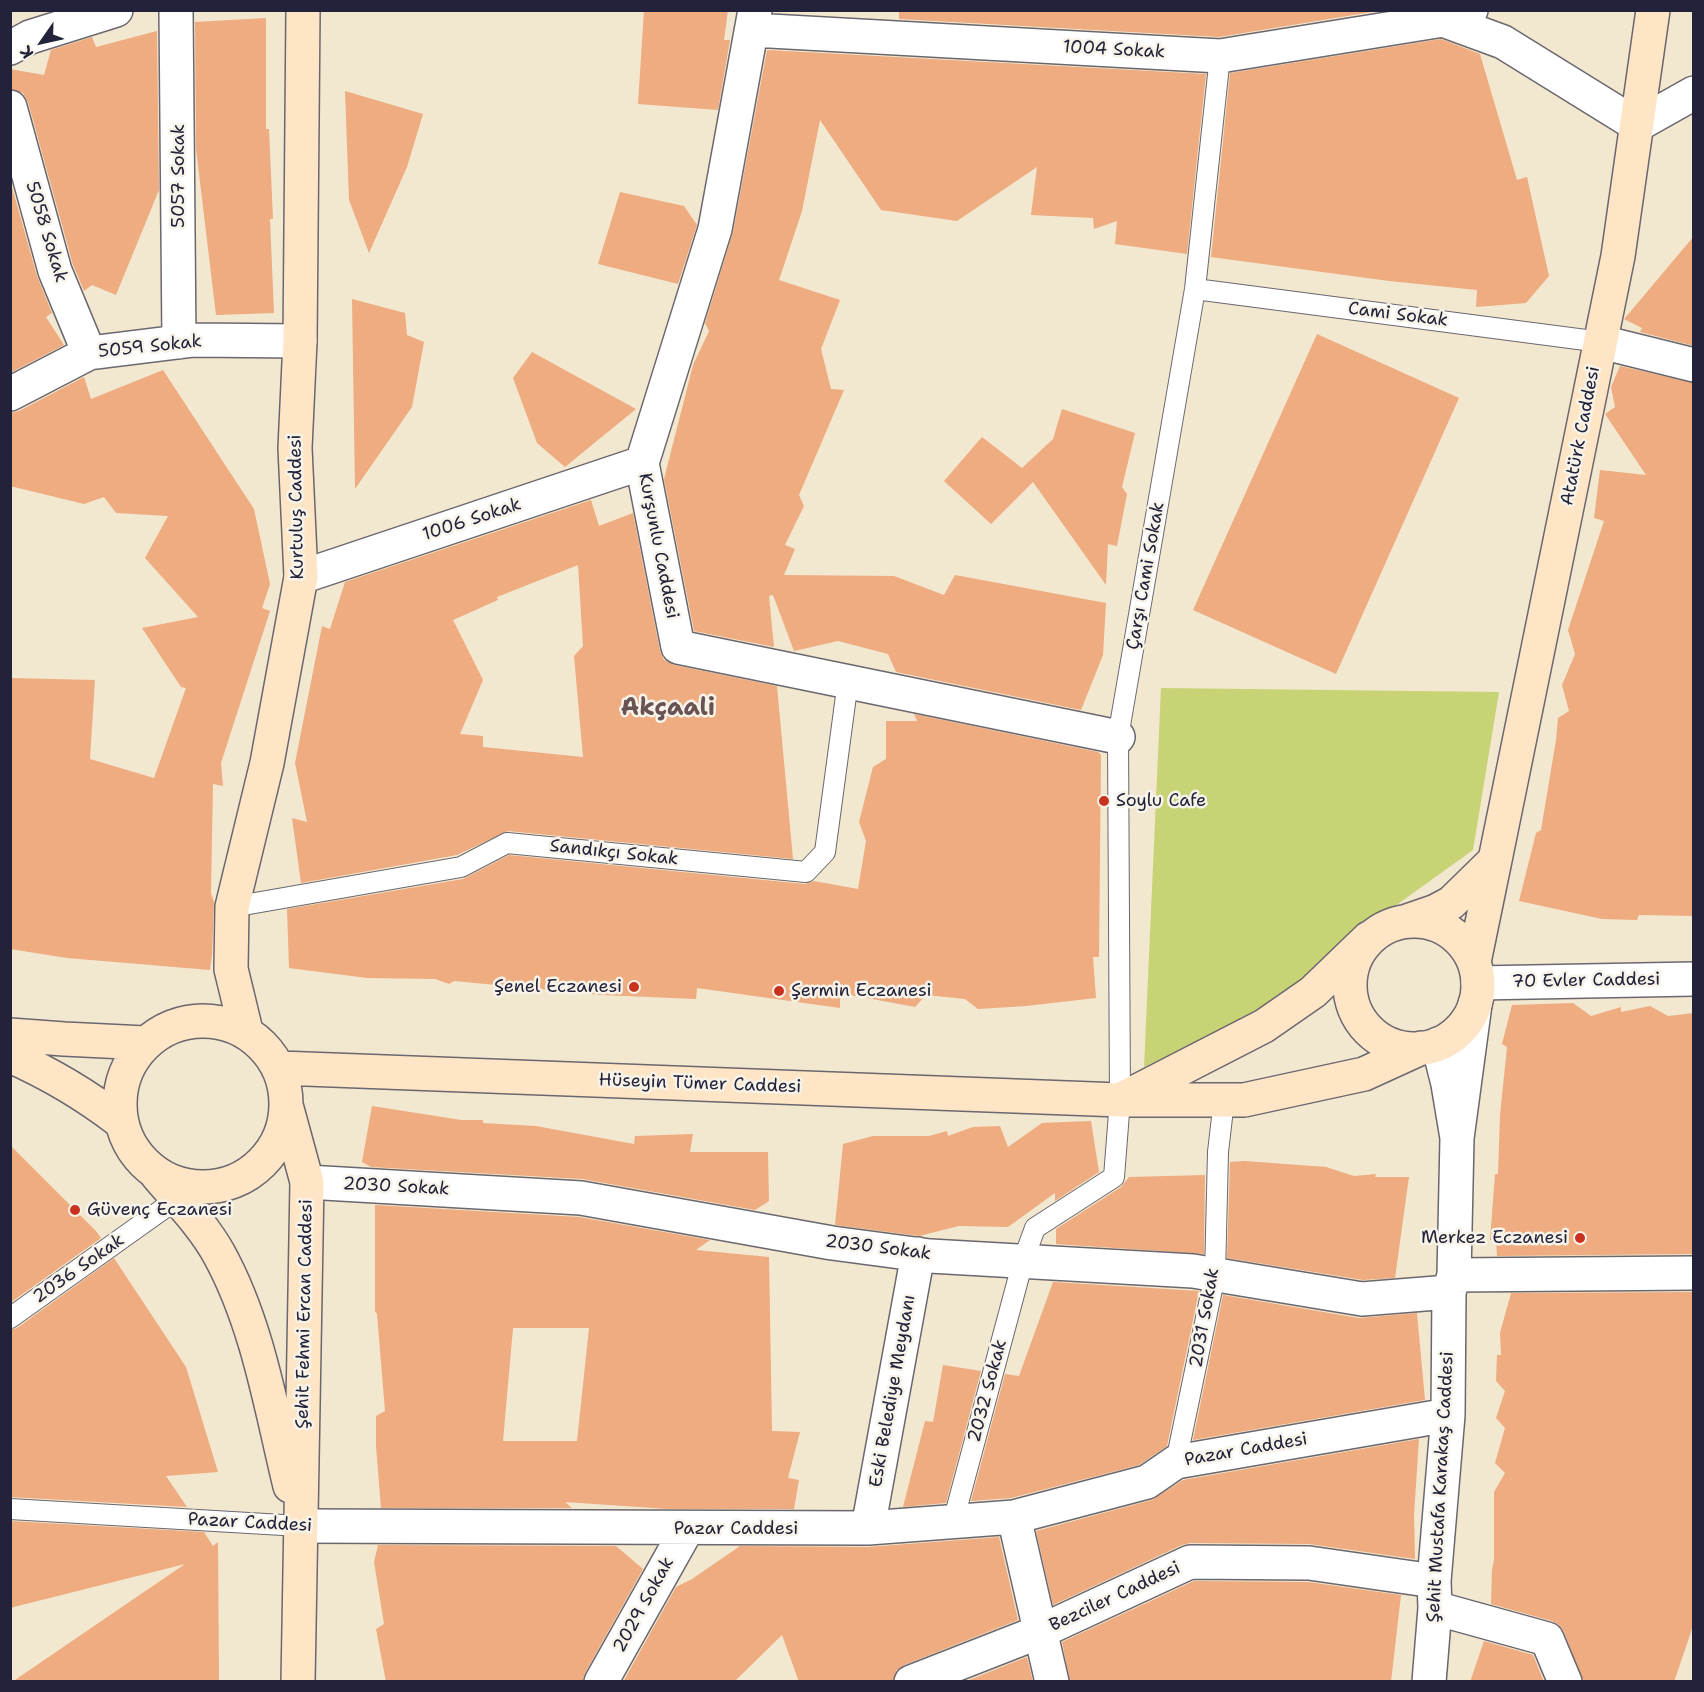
<!DOCTYPE html>
<meta charset="utf-8">
<style>
body{margin:0}
#map{position:relative;width:1704px;height:1692px;overflow:hidden;background:#f2e7cf;font-family:"Shantell Sans",sans-serif}
canvas{display:block}
.frame{position:absolute;inset:0;border:12px solid #22223b;pointer-events:none}
.north{position:absolute;left:12px;top:12px;width:60px;height:60px;-webkit-text-stroke:4px #f7f3e8;paint-order:stroke;rotate:236deg;font-size:16px;font-weight:700;line-height:24px;text-align:center;color:#22223b}
.north::after{content:'';display:block;margin:auto;width:21px;height:27px;background:#22223b;clip-path:polygon(50% 0,100% 100%,50% 72%,0 100%)}
</style>
<div id="map">
<canvas width="1704" height="1692"></canvas>
<div class="frame"></div>
<div class="north">K</div>
</div>
<script>
const g = document.querySelector('canvas').getContext('2d');
g.lineJoin = 'round';
function fill(path, color) { g.fillStyle = color; g.fill(path, 'evenodd'); }
function strokePath(path, color, width, dash) { g.strokeStyle = color; g.lineWidth = width; g.lineCap = dash ? 'butt' : 'round'; g.setLineDash(dash || []); g.stroke(path); }
function drawText(font, color, halo, rows, align = 'center') {
  g.font = font + ' "Shantell Sans",sans-serif'; g.lineWidth = 5; g.setLineDash([]); g.textBaseline = 'middle'; g.strokeStyle = halo; g.fillStyle = color; for (const [text, x, y, turn = 0] of rows) {
    g.save(); g.translate(x, y); g.rotate((+turn || 0) * Math.PI / 180); g.textAlign = isNaN(turn) ? turn : align; if (halo) g.strokeText(text, 0, 0); g.fillText(text, 0, 0); g.restore();
  }
}
fill(new Path2D(`
 M1161 688 1499 692 1473 850 1370 924 1311 974 1239 1022 1144 1067Z`), '#c7d374');
fill(new Path2D(`
 M644 10H728L724 40H730L718 110 638 104Z
 M899 10H1384L1219 37 899 19Z
 M266 18V129H269L273 219H270L274 313 216 315 196 149 195 22Z
 M157 31 159 190 116 295 92 285 84 291 73 265 28 102 23 93 10 89V69L44 75 51 50 92 37 96 47Z
 M1441 39 1480 54 1517 180 1527 177 1549 276 1526 303 1476 307 1477 290 1389 281 1211 257 1230 73Z
 M767 50 1206 74 1187 254 1115 244 1117 221 1094 229 1093 218 1031 215 1037 167 957 221 881 210 820 120 802 211 779 280 840 300 821 349 831 389 844 390 799 495 804 506 785 545 795 549 784 575 894 576 944 595 955 575 1106 603 1103 655 1081 710 896 672 888 654 838 641 794 651 773 595 769 596 774 647 694 631 664 479 693 365 709 331 705 323 733 232Z
 M345 91 423 114 407 167 369 253 349 200Z
 M10 180 37 276 52 313 46 317 64 345 10 373Z
 M620 192 684 206 697 225 678 284 598 264Z
 M1694 236V346L1640 332 1642 328 1624 319 1625 318Z
 M352 299 405 313 407 335 424 342 412 407 355 489Z
 M1317 334 1459 398 1336 674 1193 610Z
 M532 352 636 409 565 467 537 443 513 378Z
 M1620 366 1694 383V916L1639 915 1637 920 1602 919 1519 901 1536 833 1541 830 1556 740 1558 718 1569 711 1562 685 1575 654 1568 630 1604 521 1594 518 1600 470 1646 475 1605 414 1615 407 1611 387Z
 M163 370 254 509 270 584 262 608 270 611 221 763 223 786 213 784 211 893 214 902 212 955 210 970 67 958 10 949V678L95 680 90 759 154 778 186 688 181 687 142 628 198 617 145 558 168 516 116 513 104 497 84 504 10 486V413L19 411 84 377 91 399Z
 M1062 409 1135 433 1122 487 1127 494 1117 546 1108 544 1106 585 1033 482 991 524 944 481 982 437 1022 468 1053 439Z
 M591 500 599 526 633 513 660 651 664 660 674 665 777 686 793 859 508 831 457 855 301 883 292 818 307 822 295 763 322 626 330 629 345 582ZM578 565 583 646 574 656 583 757 483 747V736L460 734 483 680 453 620 498 600 497 597Z
 M914 714 1098 752 1101 755 1099 957H1093L1096 998 1026 1006 978 1009 965 999 926 995 915 1007 840 993V1008L697 988 696 999 601 995 454 981 449 984 435 979 367 978 289 968 287 909 463 879 509 855 805 884 814 881 858 889 866 841 859 822 873 767 886 759V721H917Z
 M1573 1003 1591 1016 1621 1007V1012L1650 1006 1668 1016 1694 1013V1254L1497 1256 1496 1241 1490 1240 1495 1174H1498L1500 1115 1507 1047 1502 1044 1512 1005Z
 M372 1106 461 1120H483V1123L536 1126 634 1144 635 1136 693 1134 690 1152H768L769 1201 755 1210 582 1179 371 1167 362 1162Z
 M1091 1121 1099 1172 1055 1201V1193L1008 1227 959 1226 919 1236 835 1225 843 1144 873 1136H929L947 1131 948 1136 973 1127 1000 1126 1008 1147 1042 1123Z
 M10 1145 96 1231 101 1238 10 1303Z
 M1245 1161 1326 1167 1354 1176 1376 1174 1375 1177H1409L1395 1278 1363 1280 1227 1258 1230 1162Z
 M1205 1175 1204 1254 1056 1244V1229L1121 1187 1129 1177Z
 M375 1205 579 1217 710 1240 696 1250 769 1257 772 1431 800 1432 788 1478 799 1480 794 1509H668L565 1502 572 1508H381L376 1446V1416L385 1411 377 1314 375 1311ZM513 1328H589L577 1441H503Z
 M114 1258 186 1367 218 1472 166 1476 187 1507 10 1497V1330L17 1328Z
 M1053 1282 1199 1291 1167 1446 1139 1465 1011 1498 971 1501 1005 1374 1019 1376Z
 M1694 1292V1623L1674 1682H1583L1564 1632 1559 1625 1552 1621 1491 1604 1492 1569 1494 1560V1492L1505 1473 1495 1463 1505 1428 1496 1418 1505 1391 1496 1381 1497 1355H1501L1500 1333 1511 1293Z
 M1223 1295 1359 1318 1417 1313 1425 1400 1193 1440Z
 M943 1365 981 1371 946 1503 903 1507 925 1421 933 1422Z
 M1419 1439 1414 1515 1415 1559 1309 1544 1190 1543 1182 1545 1053 1605 1036 1531 1152 1500 1183 1480Z
 M10 1521 204 1532 213 1546 218 1542 219 1682H12L185 1564 10 1608Z
 M999 1537 1018 1620 904 1665 896 1671 893 1682H799L782 1635 734 1682H623L676 1587 692 1579 740 1546 868 1547Z
 M378 1545 616 1546 643 1569 585 1673 582 1682H386L376 1629 384 1624 374 1562Z
 M1194 1581 1308 1582 1401 1595 1391 1682H1070L1062 1642Z
 M1484 1641 1533 1655 1544 1682H1470Z
 M1027 1657 1033 1682H964Z`), '#eeac80');
const lane = new Path2D(`
 M1195 289 1601 342
 M232 907 461 867 507 843 806 872 825 852 848 681
 M10 1318 177 1199
 M1176 1462 1215 1275 1218 1152 1224 1100
 M10 1509 300 1526
 M953 1522 1023 1261 1035 1228 1114 1177 1120 1100 1118 737 1195 289 1220 56`);
const street = new Path2D(`
 M176 10 179 342
 M755 10 715 229 642 463 678 647 1118 737
 M1441 12 1443 20 1503 42 1637 125 1694 93
 M752 30 1220 56 1443 20 1471 10
 M10 48 30 37 116 10
 M10 107 55 271 89 353
 M1601 342 1694 365
 M10 394 89 353 194 340 300 341
 M301 577 642 463
 M1478 983 1694 979
 M1438 1044 1448 1084 1457 1138 1475 1004
 M307 1182 581 1198 832 1243 930 1256 1193 1271 1362 1299 1449 1292
 M1454 1275 1694 1273
 M1014 1517 1052 1682
 M300 1526 868 1528 1014 1517 1147 1482 1176 1462 1448 1415
 M868 1528 918 1254
 M1435 1608 1547 1639 1565 1682
 M601 1682 687 1529
 M911 1682 1039 1632 1190 1562 1309 1563 1434 1581
 M1429 1682 1435 1608 1434 1581 1448 1415 1449 1292 1454 1275 1457 1138`);
const secondary = new Path2D(`
 M1495 860 1618 256 1653 10
 M1407 921 1436 911 1451 903 1495 860 1474 962
 M1350 985a64 64 0 1 1 128 0a64 64 0 1 1-128 0Z
 M1369 938 1313 992 1264 1026 1120 1100H1244L1364 1074 1421 1048
 M120 1104a83 83 0 1 1 166 0a83 83 0 1 1-166 0Z
 M246 1031 231 969 232 907 267 763 301 577 295 448 300 341 303 10
 M10 1035 64 1039 145 1043
 M10 1056C51 1074 86 1095 121 1122
 M280 1068 1120 1100
 M286 1105 307 1182 298 1682
 M157 1175C178 1200 203 1225 219 1254 258 1325 271 1408 290 1486`);
strokePath(lane, '#6b676f', 22);
strokePath(street, '#6b676f', 36);
strokePath(secondary, '#6b676f', 36);
strokePath(lane, '#fff', 20);
strokePath(street, '#fff', 33);
strokePath(secondary, '#fee5c5', 33);
for (const [x, y, r, color] of [
 [1104,801,6,"#c8321e"],
 [634,987,6,"#c8321e"],
 [779,991,6,"#c8321e"],
 [75,1210,6,"#c8321e"],
 [1580,1238,6,"#c8321e"]
]) { const dot = new Path2D(); dot.arc(x, y, r, 0, 2 * Math.PI); g.fillStyle = color; g.fill(dot); strokePath(dot, '#f7f3e8', 2); }
drawText('18px', '#22223b', '#f7f3e8', [
 ["1004 Sokak",1114,50,3],
 ["5057 Sokak",179,176,-90],
 ["5058 Sokak",46,232,73],
 ["Cami Sokak",1398,315,7],
 ["5059 Sokak",150,347,-6],
 ["Atatürk Caddesi",1581,436,-79],
 ["Kurtuluş Caddesi",297,507,-91],
 ["1006 Sokak",472,520,-18],
 ["Kurşunlu Caddesi",658,546,79],
 ["Çarşı Cami Sokak",1146,576,-80],
 ["Sandıkçı Sokak",614,853,6],
 ["70 Evler Caddesi",1586,981,-1],
 ["Hüseyin Tümer Caddesi",700,1084,2],
 ["2030 Sokak",396,1187,3],
 ["2030 Sokak",878,1248,7],
 ["2036 Sokak",79,1269,-35],
 ["Şehit Fehmi Ercan Caddesi",305,1314,-89],
 ["2031 Sokak",1205,1318,-80],
 ["Eski Belediye Meydanı",893,1391,-80],
 ["2032 Sokak",988,1391,-75],
 ["Pazar Caddesi",1246,1450,-10],
 ["Şehit Mustafa Karakaş Caddesi",1441,1487,-87],
 ["Pazar Caddesi",250,1523,3],
 ["Pazar Caddesi",736,1529],
 ["Bezciler Caddesi",1115,1597,-25],
 ["2029 Sokak",644,1605,-61]
]);
drawText('18px', '#22223b', '#f7f3e8', [
 ["Soylu Cafe",1116,801],
 ["Şenel Eczanesi",622,987,"right"],
 ["Şermin Eczanesi",791,991],
 ["Güvenç Eczanesi",87,1210],
 ["Merkez Eczanesi",1568,1238,"right"]
], 'left');
drawText('bold 24px', '#695253', '#f7f3e8', [
 ["Akçaali",668,709]
]);
</script>
